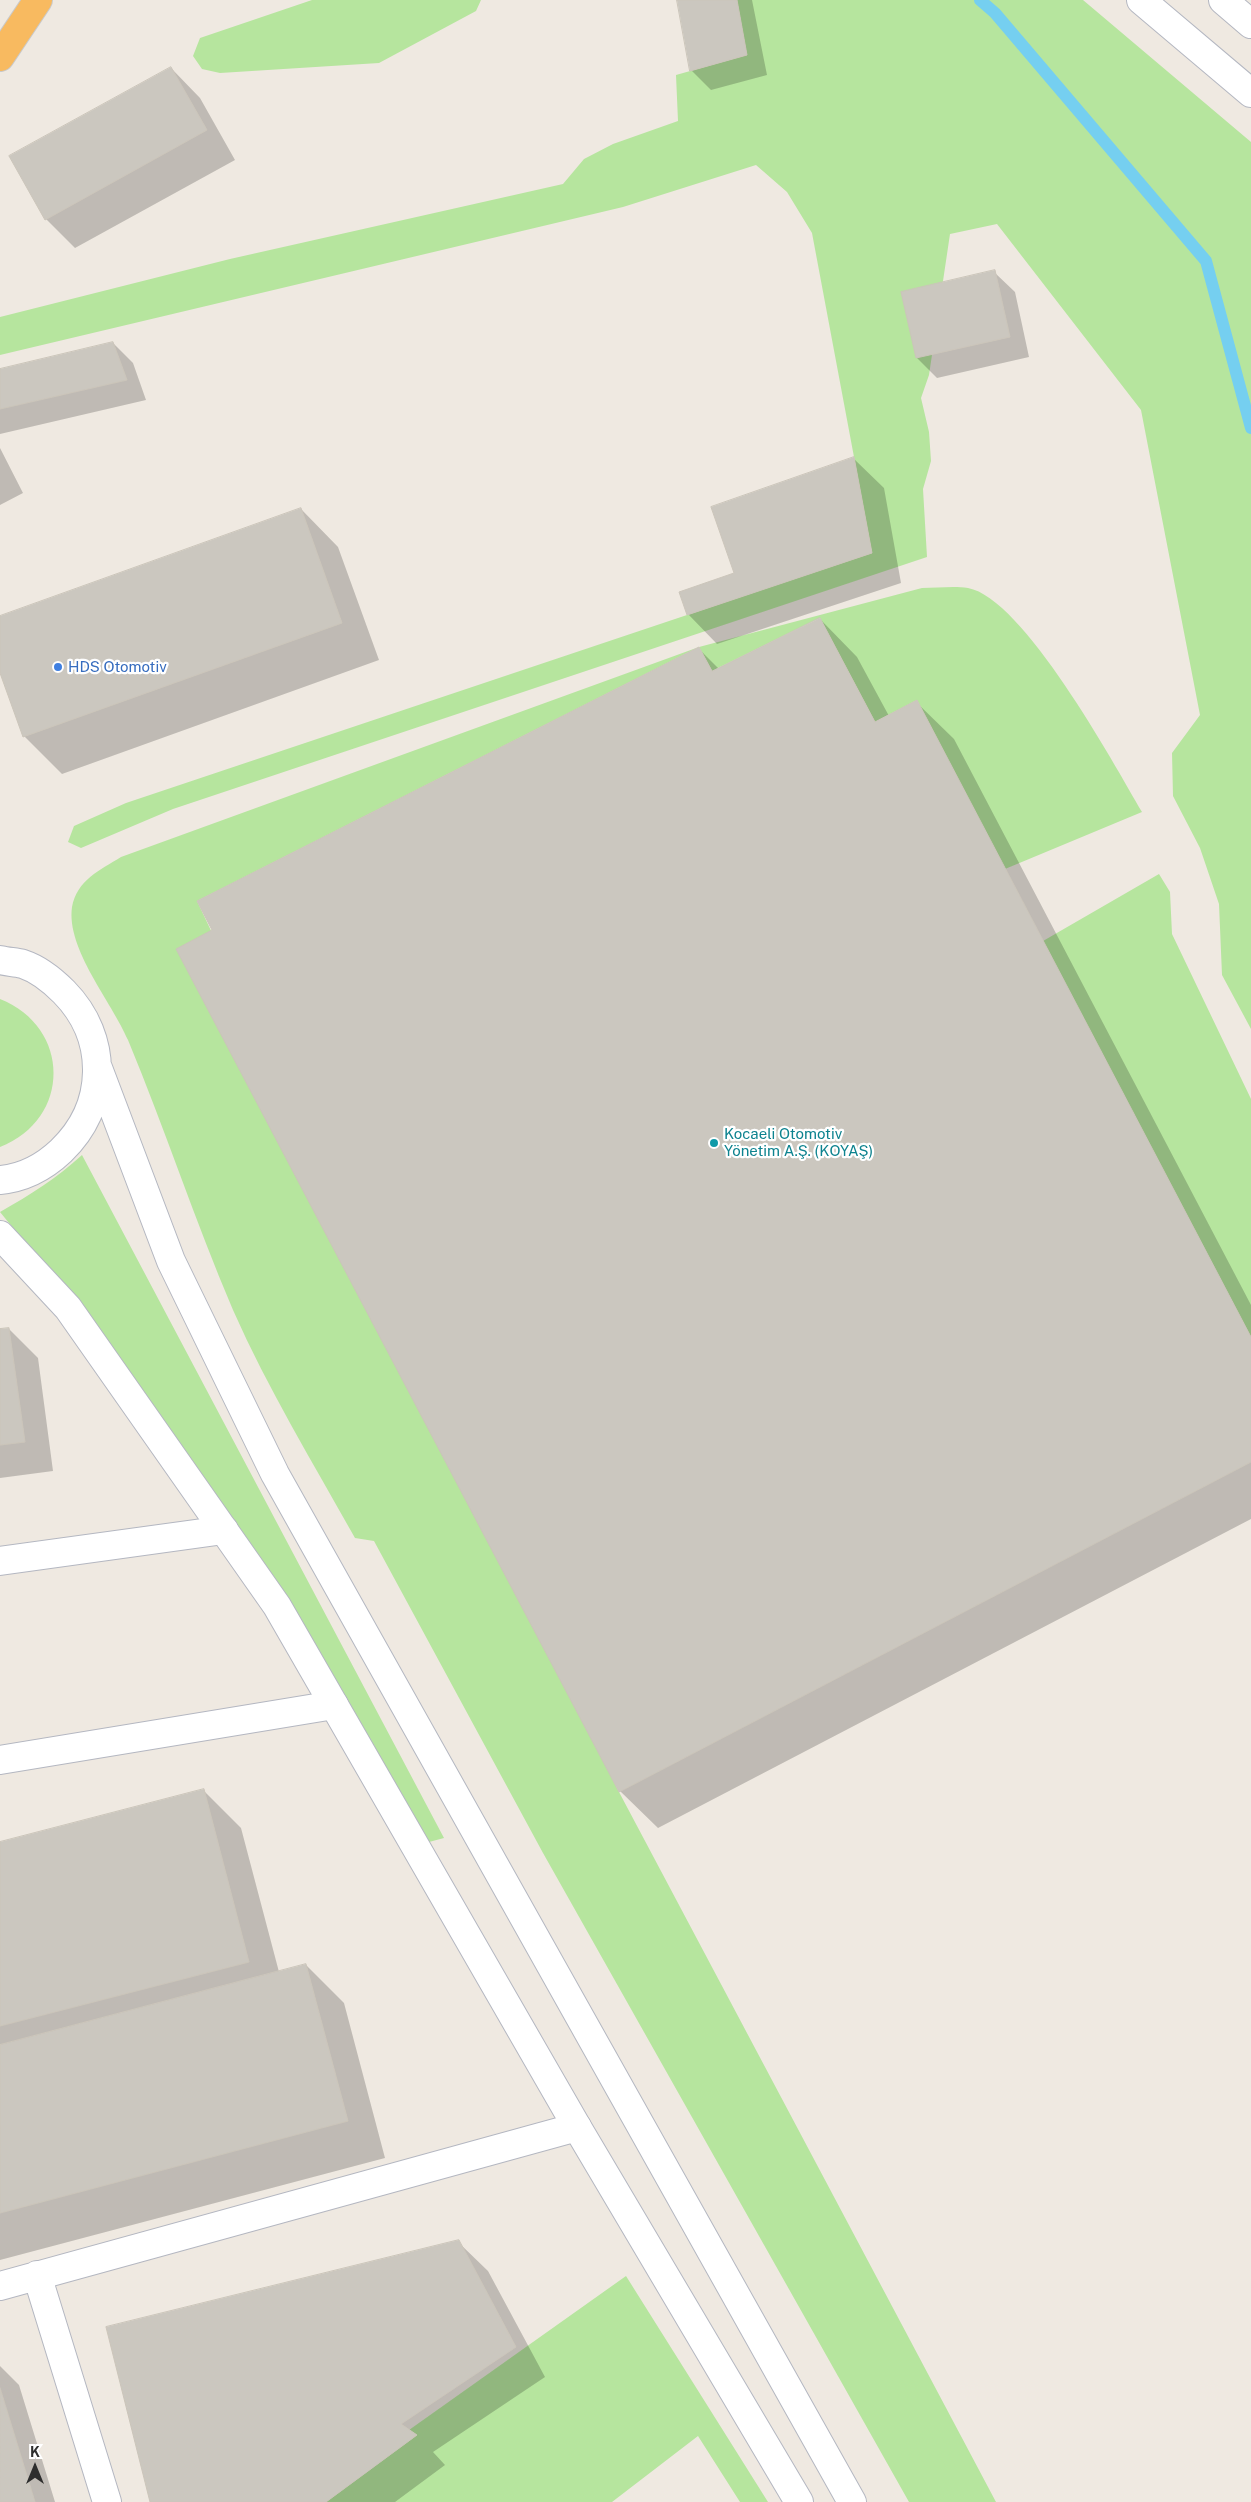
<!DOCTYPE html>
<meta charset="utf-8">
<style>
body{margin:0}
#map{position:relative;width:1251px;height:2502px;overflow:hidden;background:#efe9e1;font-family:"Public Sans",sans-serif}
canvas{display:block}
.north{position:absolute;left:10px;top:2442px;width:50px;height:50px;-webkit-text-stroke:4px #fff;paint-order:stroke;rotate:0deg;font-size:14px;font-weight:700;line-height:20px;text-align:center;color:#2e2e2e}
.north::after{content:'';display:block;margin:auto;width:18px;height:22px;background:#2e2e2e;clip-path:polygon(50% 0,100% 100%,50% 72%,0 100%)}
</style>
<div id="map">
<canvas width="1251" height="2502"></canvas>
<div class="north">K</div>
</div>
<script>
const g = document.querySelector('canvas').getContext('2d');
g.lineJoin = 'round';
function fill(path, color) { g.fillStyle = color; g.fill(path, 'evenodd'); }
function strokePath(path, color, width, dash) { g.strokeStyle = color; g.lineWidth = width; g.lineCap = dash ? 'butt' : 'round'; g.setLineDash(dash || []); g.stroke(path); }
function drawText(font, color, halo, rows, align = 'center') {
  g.font = font + ' "Public Sans",sans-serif'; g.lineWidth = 4.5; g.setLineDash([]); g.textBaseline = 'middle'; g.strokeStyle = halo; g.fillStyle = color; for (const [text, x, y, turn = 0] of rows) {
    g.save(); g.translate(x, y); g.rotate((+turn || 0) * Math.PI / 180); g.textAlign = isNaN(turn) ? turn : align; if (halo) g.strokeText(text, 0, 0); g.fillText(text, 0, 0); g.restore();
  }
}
fill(new Path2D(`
 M312 0H481L476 11 379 63 220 73 202 69 193 56 200 38Z
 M737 0H1083L1251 142V1029L1222 975 1219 904 1200 848 1173 796 1172 753 1200 715 1141 410 997 224 950 234 929 375 921 398 929 432 931 461 923 489 927 557 173 809 81 848 68 842 74 826 126 803 872 553 812 233 787 192 756 165 623 207 0 355V317L230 259 563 184 584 159 613 144 678 121 676 75 747 55Z
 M922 588C937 588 954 586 968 588 1023 598 1113 762 1142 812L1005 869 917 700 875 722 820 618 712 671 699 647 197 901 619 1792 996 2502H909L543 1853 374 1541 355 1538C313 1463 268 1389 233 1310 195 1221 165 1129 128 1040 112 1002 66 949 72 907 77 880 100 870 121 857L699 647Z
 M1159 874 1170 892 1172 934 1251 1099V1337L1043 941Z
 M0 999C71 1027 72 1119 0 1147Z
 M82 1155 444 1838 429 1842 112 1349 0 1212C30 1195 57 1178 82 1155Z
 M626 2276 768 2502H740L698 2436 612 2502H326L417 2435 409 2430Z`), '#b6e59e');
fill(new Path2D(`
 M678 0H752L767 75 711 90 691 70Z
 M171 68 200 98 235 160 75 248 46 219Z
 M994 272 1015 292 1029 357 937 378 917 358Z
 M113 343 133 363 146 400 0 434V370Z
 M0 448 23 493 0 505Z
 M854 459 884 488 901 583 717 644 688 614 736 574Z
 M301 509 338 547 379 660 62 774 25 737 0 669V617Z
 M820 619 857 657 889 716 916 702 954 739 1251 1305V1519L658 1828 620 1791 214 931 699 649 719 669Z
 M9 1329 38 1358 53 1471 0 1478V1330Z
 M204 1791 241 1828 279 1972 306 1965 344 2003 385 2158 0 2260V1844Z
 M458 2242 488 2271 545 2377 433 2452 445 2465 395 2502H151Z
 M0 2366 19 2385 55 2502H0Z`), '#0003');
strokePath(new Path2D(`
 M980 0 995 13 1206 261 1251 428`), '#75cff0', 12);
const building = new Path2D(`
 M677 0H737L747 55 690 71Z
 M171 67 207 130 45 220 9 156Z
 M995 270 1010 337 916 358 901 292Z
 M113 342 127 380 0 409V369Z
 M854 457 872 553 687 615 679 592 734 573 711 507Z
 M301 508 342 623 23 737 0 673V616Z
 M820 618 875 722 917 700 1251 1337V1462L619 1792 176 949 212 930 197 901 699 647 712 671Z
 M9 1328 25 1442 0 1445V1329Z
 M204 1789 249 1962 0 2026V1842Z
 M306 1964 348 2121 0 2213V2045Z
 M459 2240 516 2347 401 2424 417 2435 326 2502H150L106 2327Z
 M0 2388 35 2502H0Z`);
fill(building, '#cbc7bf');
strokePath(building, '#cbc5ba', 1);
const minor = new Path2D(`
 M0 1561 224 1530
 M0 1760 334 1705
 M37 2275 107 2502
 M0 2286 577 2127`);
const secondary = new Path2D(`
 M1141 0 1251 93
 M1223 0 1251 24
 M0 960C7 962 16 962 23 964 38 969 53 981 64 992 109 1038 108 1106 61 1151 44 1167 23 1178 0 1180
 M98 1068 171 1261 275 1474 852 2502
 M0 1235 68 1308 277 1606 577 2127 799 2502`);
const trunk = new Path2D(`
 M0 57 38 0`);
strokePath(minor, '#b4b7c1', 30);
strokePath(secondary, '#b4b7c1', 30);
strokePath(trunk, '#c9c9c9', 30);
strokePath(minor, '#fff', 28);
strokePath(secondary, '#fff', 28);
strokePath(trunk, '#f8ba60', 28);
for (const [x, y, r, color] of [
 [58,667,5,"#3f7fe0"],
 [714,1143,5,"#0f9aa8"]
]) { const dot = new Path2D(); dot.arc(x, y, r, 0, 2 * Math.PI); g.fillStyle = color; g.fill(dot); strokePath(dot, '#fff', 2); }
drawText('15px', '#366cbe', '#fff', [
 ["HDS Otomotiv",68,667]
], 'left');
drawText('15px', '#0d838f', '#fff', [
 ["Kocaeli Otomotiv",724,1134],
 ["Yönetim A.Ş. (KOYAŞ)",724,1151]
], 'left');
</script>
